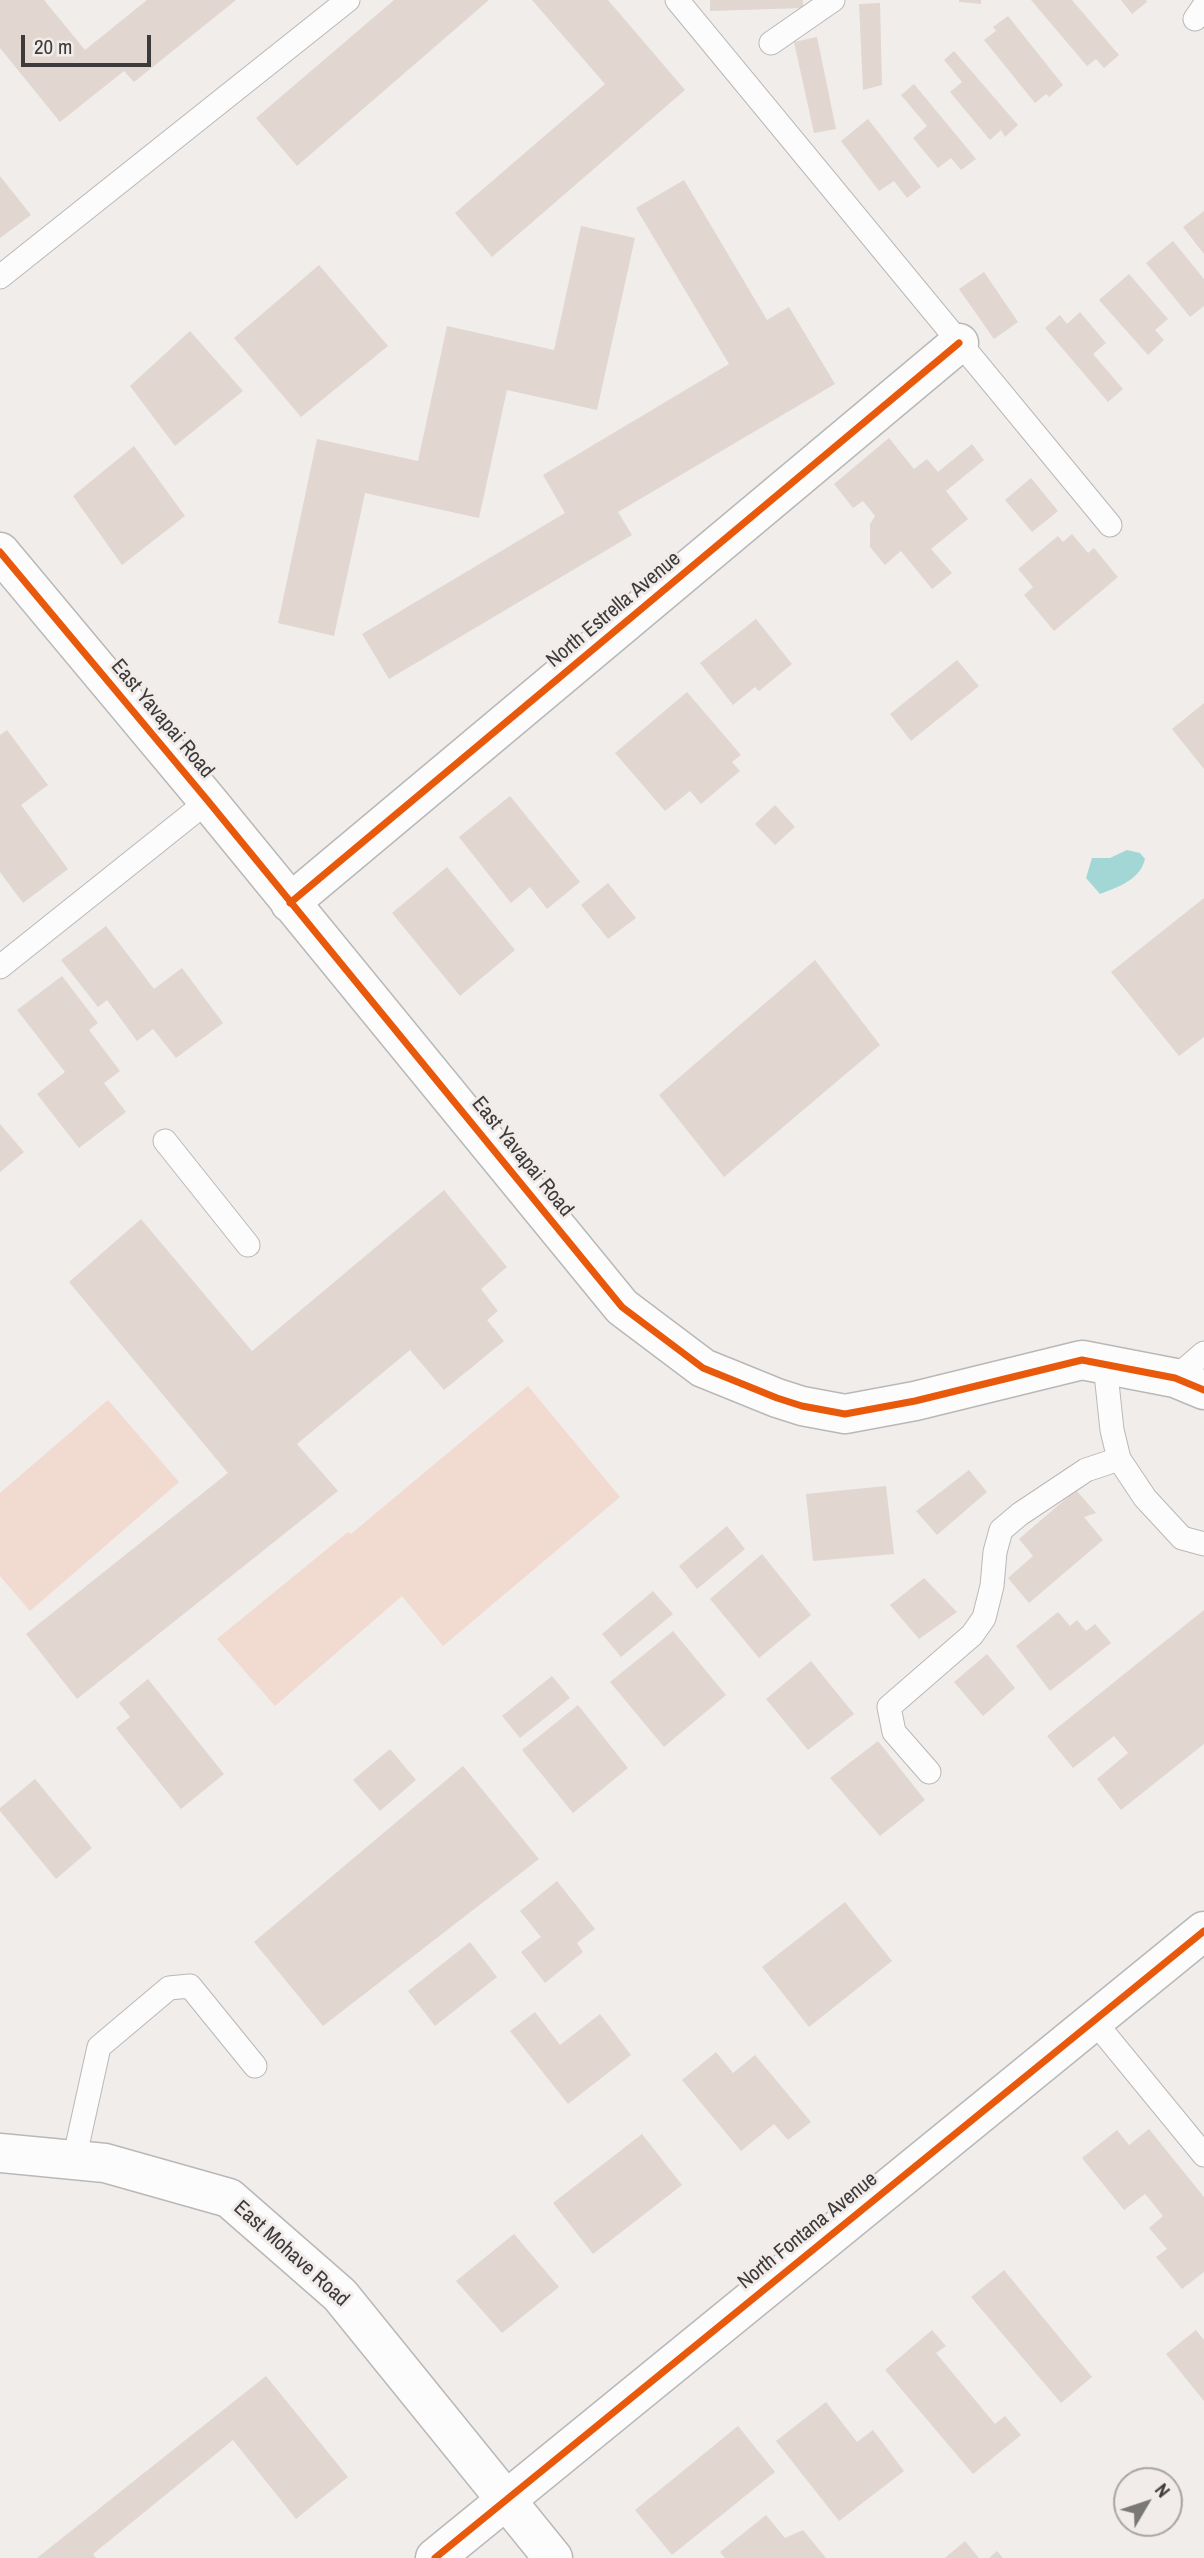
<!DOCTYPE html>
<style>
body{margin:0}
#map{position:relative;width:1204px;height:2558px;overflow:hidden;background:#f0edeb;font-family:"Archivo Narrow",sans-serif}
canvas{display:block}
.north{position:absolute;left:1113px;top:2467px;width:70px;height:70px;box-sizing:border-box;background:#f1ecea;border:2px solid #a9a5a4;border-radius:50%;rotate:51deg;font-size:19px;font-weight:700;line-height:28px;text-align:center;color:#3c3a3a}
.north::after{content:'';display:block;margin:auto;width:24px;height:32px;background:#7b7978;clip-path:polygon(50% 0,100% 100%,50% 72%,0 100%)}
.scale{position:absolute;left:21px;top:35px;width:130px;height:32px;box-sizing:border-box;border:4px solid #3c3a3a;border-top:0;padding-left:9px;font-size:21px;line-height:24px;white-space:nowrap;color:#3c3a3a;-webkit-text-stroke:5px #f1ecea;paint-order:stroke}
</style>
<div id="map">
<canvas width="1204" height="2558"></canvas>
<div class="north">N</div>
<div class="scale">20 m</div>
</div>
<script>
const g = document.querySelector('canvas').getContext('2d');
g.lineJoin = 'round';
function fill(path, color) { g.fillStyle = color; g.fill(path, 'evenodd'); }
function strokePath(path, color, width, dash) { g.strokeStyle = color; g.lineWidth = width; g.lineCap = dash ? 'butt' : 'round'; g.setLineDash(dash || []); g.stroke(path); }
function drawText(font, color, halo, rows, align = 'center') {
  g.font = font + ' "Archivo Narrow",sans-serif'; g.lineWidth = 6; g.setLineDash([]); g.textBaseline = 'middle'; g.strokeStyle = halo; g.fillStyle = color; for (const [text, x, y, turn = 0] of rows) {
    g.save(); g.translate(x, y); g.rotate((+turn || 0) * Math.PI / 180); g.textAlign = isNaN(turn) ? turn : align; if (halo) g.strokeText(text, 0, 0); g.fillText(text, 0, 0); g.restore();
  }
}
fill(new Path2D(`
 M528 1386 620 1497 443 1646 402 1596 275 1706 217 1639 348 1532 351 1534Z
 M108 1400 179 1482 30 1611 0 1576V1493Z`), '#f1dacf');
fill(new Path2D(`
 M1127 850 1140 853 1145 859C1140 880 1118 887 1100 894L1086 878 1092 858H1110Z`), '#a3d7d5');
fill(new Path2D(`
 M0 0H44L85 50 147 0H236L134 82 124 71 60 122 0 48Z
 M394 0H489L297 166 256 118Z
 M532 0H608L685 90 492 257 455 213 605 84Z
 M710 0H803V8L710 11Z
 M959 0H981V4L959 2Z
 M1031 0H1072L1119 55 1104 68 1096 59 1087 66Z
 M1121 0H1146L1147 2 1132 14Z
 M880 3 882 85 863 90 859 4Z
 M1008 16 1063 85 1049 97 1046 94 1035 103 984 40 996 31 993 27Z
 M817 37 836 129 814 133 794 42Z
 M954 51 1018 125 1005 137 1001 130 990 140 950 92 962 82 944 60Z
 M914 84 976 159 961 170 951 158 938 168 913 138 927 126 901 95Z
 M868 119 921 187 907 198 894 181 879 191 841 141Z
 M0 176 31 215 0 238Z
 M684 180 767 320 789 307 835 384 618 512 632 535 389 679 362 634 565 513 543 475 729 364 636 208Z
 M1204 211V254L1183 227Z
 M581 226 635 238 597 410 507 390 479 518 365 493 334 636 278 623 317 439 418 461 447 326 554 350Z
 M1173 241 1204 279V306L1190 317 1146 263Z
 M319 265 388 346 301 417 234 338Z
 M984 272 1018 322 994 339 959 289Z
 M1129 274 1168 319 1155 330 1164 340 1148 355 1099 300Z
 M1080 312 1106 343 1093 354 1123 389 1108 402 1045 328 1060 315 1067 324Z
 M190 331 243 391 175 446 130 386Z
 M889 438 914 469 927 459 938 472 972 444 984 460 946 491 968 519 931 549 952 573 932 589 901 551 885 565 870 547V524L875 516 863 501 853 508 834 484Z
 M134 446 185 516 122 565 73 496Z
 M1031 478 1058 511 1032 532 1005 500Z
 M1072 534 1088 553 1094 548 1118 577 1054 631 1024 595 1033 587 1018 569 1058 536 1063 542Z
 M756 619 792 664 759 691 755 687 733 705 700 663Z
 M957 660 979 686 911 741 890 714Z
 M687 692 741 755 732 762 740 771 701 804 690 791 665 811 615 753Z
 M1204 703V769L1172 729Z
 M7 730 48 785 21 805 68 869 23 903 0 872V735Z
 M510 796 580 882 547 909 530 887 511 903 459 837Z
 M775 805 795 827 775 845 755 824Z
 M447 867 515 950 460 996 392 913Z
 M608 883 636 918 608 939 581 905Z
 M1204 898V1037L1179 1056 1111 972Z
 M106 926 154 989 182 968 223 1023 176 1058 153 1029 137 1041 107 1000 98 1007 61 960Z
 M815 960 880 1045 724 1177 659 1095Z
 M62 976 98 1023 89 1030 120 1071 104 1083 126 1112 79 1148 37 1094 65 1072 17 1010Z
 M0 1124 24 1152 0 1172Z
 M444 1190 507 1267 481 1289 498 1311 487 1320 504 1341 444 1390 410 1350 297 1444 338 1491 77 1699 26 1634 228 1473 69 1282 141 1219 252 1351Z
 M969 1470 987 1492 937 1535 916 1511Z
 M886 1486 894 1554 813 1561 806 1494Z
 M1076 1490 1096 1513 1084 1517 1103 1540 1029 1603 1008 1578 1033 1556 1019 1539Z
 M727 1526 745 1549 697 1589 679 1566Z
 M762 1554 811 1615 759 1658 710 1599Z
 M924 1578 957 1612 919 1639 890 1605Z
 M653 1591 673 1614 621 1657 602 1634Z
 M1204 1610V1744L1121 1810 1097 1779 1128 1753 1114 1736 1073 1768 1047 1736Z
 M1058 1612 1070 1626 1077 1620 1086 1631 1095 1624 1111 1643 1050 1691 1016 1646Z
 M673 1631 726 1695 664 1747 610 1682Z
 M987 1654 1015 1688 983 1716 954 1682Z
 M811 1661 854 1714 808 1750 766 1699Z
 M552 1676 570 1698 520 1738 502 1716Z
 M148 1679 224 1774 181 1809 116 1728 130 1717 119 1703Z
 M578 1705 628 1768 573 1813 522 1750Z
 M878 1741 925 1800 880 1836 830 1778Z
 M390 1749 416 1780 380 1811 353 1780Z
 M463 1766 539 1859 323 2026 254 1942Z
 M35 1779 92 1848 56 1879 0 1811V1808Z
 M557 1881 595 1929 577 1943 583 1952 545 1983 521 1952 541 1937 520 1911Z
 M845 1902 892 1961 809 2027 762 1967Z
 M470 1942 497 1977 435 2026 408 1991Z
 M535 2012 560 2045 600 2014 631 2055 568 2104 510 2031Z
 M716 2052 733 2073 755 2055 811 2122 788 2140 774 2124 741 2151 682 2080Z
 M1149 2129 1204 2197V2272L1182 2289 1156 2257 1167 2249 1149 2228 1163 2216 1145 2194 1124 2210 1082 2158 1117 2130 1129 2145Z
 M642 2134 682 2185 593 2254 553 2203Z
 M514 2234 559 2287 502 2333 456 2281Z
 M1004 2270 1092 2377 1061 2403 971 2297Z
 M932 2330 946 2346 936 2353 995 2424 1005 2416 1021 2435 973 2474 885 2370Z
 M1196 2330 1204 2340V2401L1166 2354Z
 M266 2376 348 2477 296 2519 233 2440 93 2554 96 2558H37Z
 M826 2402 857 2442 873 2430 904 2471 839 2521 776 2441Z
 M738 2426 775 2472 672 2555 635 2510Z
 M766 2515 785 2538 803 2530 826 2558H725L720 2552Z
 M965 2541 979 2558H945Z
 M997 2551 1003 2558H989Z`), '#e1d6d0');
const service = new Path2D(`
 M677 0 1110 525
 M1195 19 1204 6
 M771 43 833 0
 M0 277 348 0
 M0 967 208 801
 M165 1141 248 1245
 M1105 1364 1112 1430 1119 1459 1145 1498 1182 1538 1204 1544
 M1175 1378 1204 1353
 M929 1772 894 1732 889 1707 972 1635 984 1618 992 1586 995 1552 1001 1530 1020 1514 1086 1470 1119 1459
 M1094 2021 1204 2155
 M74 2160 99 2047 169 1988 190 1986 255 2066`);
const minor = new Path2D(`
 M0 552 208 801 622 1307 703 1368 777 1398 802 1406 845 1414 915 1401 1082 1360 1175 1378 1204 1390
 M290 903 959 343
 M0 2153 105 2163 229 2198 340 2295 553 2558
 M435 2558 1204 1931`);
strokePath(service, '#bab8b7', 25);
strokePath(minor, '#bab8b7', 41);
strokePath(service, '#fdfcfc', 23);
strokePath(minor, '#fdfcfc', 38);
strokePath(new Path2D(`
 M0 552 208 801 622 1307 703 1368 777 1398 802 1406 845 1414 915 1401 1082 1360 1175 1378 1204 1390
 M290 903 959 343
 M435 2558 1204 1931`), '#e8590c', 7);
drawText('21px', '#3c3a3a', '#f1ecea', [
 ["North Estrella Avenue",614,610,-40],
 ["East Yavapai Road",162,719,50],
 ["East Yavapai Road",522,1157,51],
 ["North Fontana Avenue",808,2231,-39],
 ["East Mohave Road",291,2254,42]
]);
</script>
